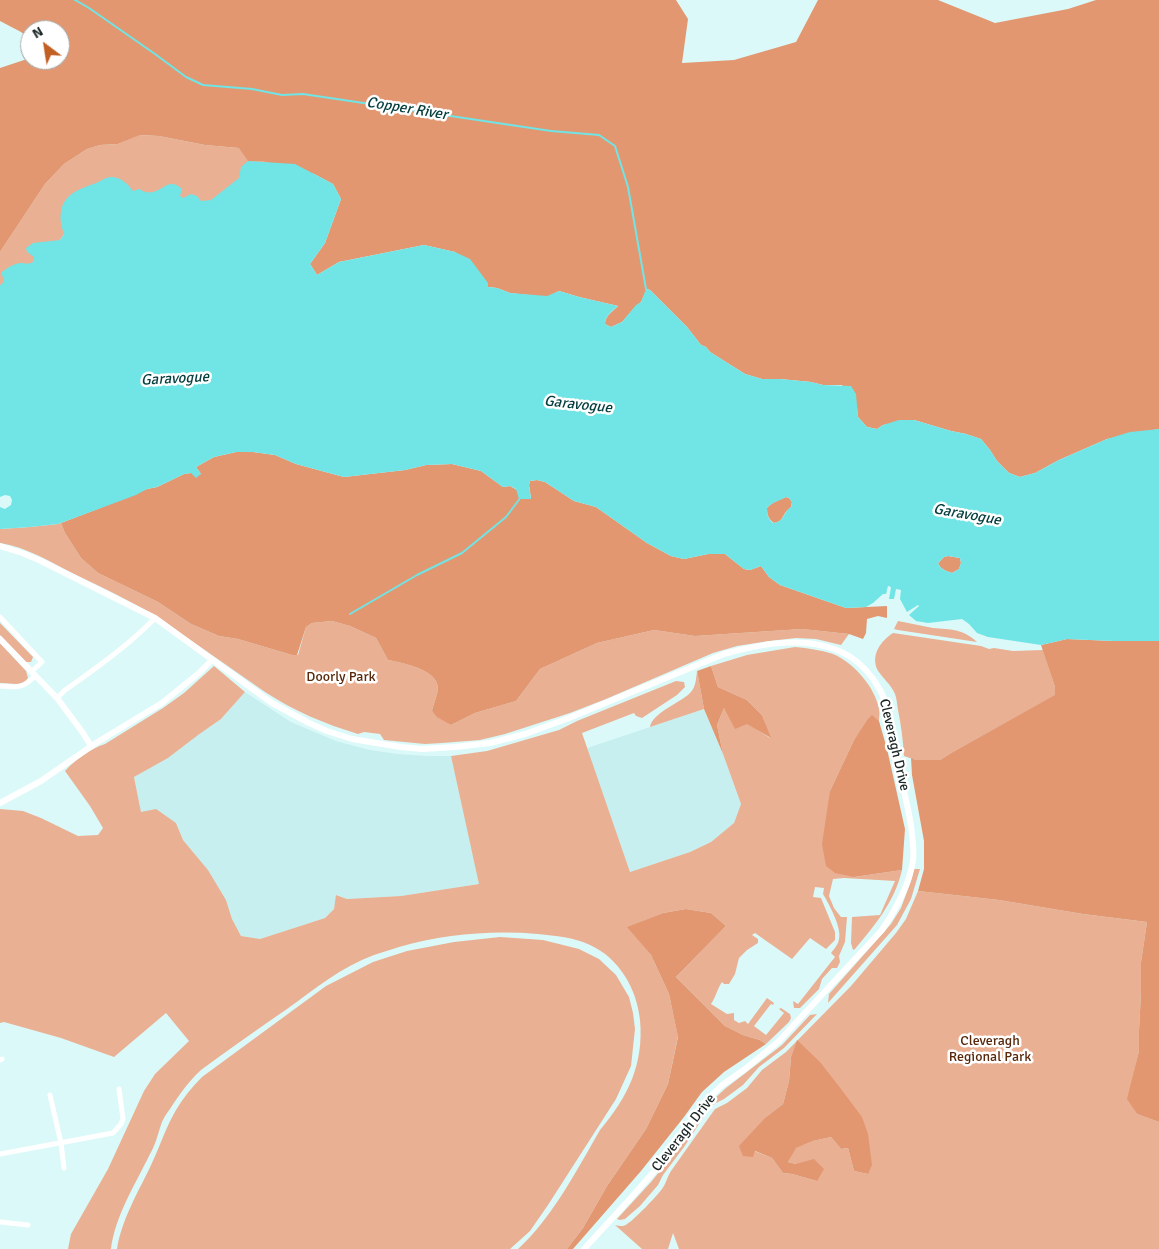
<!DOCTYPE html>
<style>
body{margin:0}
#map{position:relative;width:1159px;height:1249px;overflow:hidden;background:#dcf9f9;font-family:Signika,sans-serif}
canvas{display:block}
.north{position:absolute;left:20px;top:20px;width:50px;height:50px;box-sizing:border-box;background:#fff;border:1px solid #a4a8a8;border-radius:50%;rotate:329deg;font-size:14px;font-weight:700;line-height:20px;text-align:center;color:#1c2626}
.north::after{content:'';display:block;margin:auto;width:18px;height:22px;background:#c25f23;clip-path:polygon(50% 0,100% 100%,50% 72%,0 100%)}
</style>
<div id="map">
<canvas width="1159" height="1249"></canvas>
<div class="north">N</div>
</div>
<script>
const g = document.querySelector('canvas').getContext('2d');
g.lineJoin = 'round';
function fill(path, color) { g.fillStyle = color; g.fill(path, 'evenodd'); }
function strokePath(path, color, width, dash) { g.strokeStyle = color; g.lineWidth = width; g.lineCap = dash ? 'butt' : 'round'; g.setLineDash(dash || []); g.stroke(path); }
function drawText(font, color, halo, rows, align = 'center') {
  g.font = font + ' Signika,sans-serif'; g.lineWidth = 5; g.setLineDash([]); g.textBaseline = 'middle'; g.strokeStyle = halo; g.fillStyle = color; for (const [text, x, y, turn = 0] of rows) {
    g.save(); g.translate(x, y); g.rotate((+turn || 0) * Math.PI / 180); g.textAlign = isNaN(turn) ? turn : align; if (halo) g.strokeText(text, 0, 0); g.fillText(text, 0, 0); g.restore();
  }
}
fill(new Path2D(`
 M245 692 291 722 336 741 370 750 398 754 428 756H451L480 884 401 896 347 899 337 895 334 909 325 918 260 939 241 936 232 919 226 900 208 870 183 840 176 823 141 812 134 777 168 758 197 735 221 719Z
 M704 709 723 754 741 804 734 823 711 842 690 852 630 872 587 748Z`), '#c8efef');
fill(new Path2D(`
 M139 135 159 136 205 145 239 148 333 184 64 234 60 240 0 289V252L45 184 64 164 87 149 100 145 118 144Z
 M61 523 65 533 81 558 98 573 158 602 191 624 219 636 238 639 292 655H298L306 627 312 623 332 621 350 626 376 638 388 660C402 663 437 669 438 688 438 695 433 704 432 711L451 725 475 713 516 701 540 669 597 643 654 630 695 636 802 629 849 634 841 645 816 639 796 638 769 641 737 646 713 653 606 699 570 713 505 734 480 740 442 743 425 744 384 740 380 734 364 732 358 734C325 724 294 711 265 692L156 616C130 601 102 587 74 574 51 562 26 547 0 543V529L30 527 58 524Z
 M898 621C910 623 921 626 933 628 951 630 962 628 977 642L898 630 894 629Z
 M0 623 33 657 31 662H26L0 635Z
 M893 633 981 646 989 649 994 648 1013 651 1043 650 1055 687 1056 695 951 753 940 760H916L904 756C903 740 901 725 898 710 897 705 897 699 895 694 891 684 882 678 877 669 871 654 881 641 893 633Z
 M0 643 26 671 28 678 24 683 17 684 0 683Z
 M795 647C808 648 820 650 833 654 854 663 875 687 879 709 880 713 879 717 879 721L872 716 854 740 830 791 854 877 902 870C895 901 875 925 855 949L853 950 851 943 852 917 880 915 895 881 844 878 833 879 829 896 834 908 841 917H847L845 942 839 956 840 962 837 968H832L822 979 819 989 800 1008H794L793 1001 798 1004 835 957 831 953C834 949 838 945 839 939 842 928 829 904 823 894L824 888 815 887 813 897 821 898 835 932V940L826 949 810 938 792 959 755 933 752 935 758 939V943L747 950 739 958 735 974 729 984H724L722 982C717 989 716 997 711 1004L727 1014 734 1013V1020L739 1023 745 1021 748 1024 767 998 774 1003 773 1005 771 1004 754 1026 766 1035 784 1013 779 1009 781 1008 790 1014 791 1018 789 1022 766 1044 760 1040 743 1035 725 1026 676 977 726 926 711 913 686 909 663 913 628 927 651 955 669 994 678 1036 668 1084 646 1129 607 1186 583 1228 567 1249H518C552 1218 577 1170 600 1130 628 1097 644 1064 640 1020 637 989 619 958 590 945 573 937 556 936 538 934 491 930 445 934 399 947 391 950 382 952 374 955 341 967 315 989 287 1009 258 1029 229 1049 201 1070 188 1082 179 1095 170 1109 167 1113 164 1117 162 1122 158 1133 156 1144 150 1154 136 1183 115 1216 111 1249H68L71 1234 108 1169 144 1091 155 1074 189 1041 166 1013 114 1057 61 1038 4 1022 0 1023V809L23 811 41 818 78 836 98 835 103 828 90 806 65 771C76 759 90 749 105 744L163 708 184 693 214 666 245 692 221 719 198 735 168 758 134 777 141 812 156 809 176 823 183 840 208 870 226 900 232 919 241 936 260 939 325 918 334 909 336 895 347 899 401 896 479 884 451 756 487 751 559 730 577 721 676 681 684 682 685 687 677 695 642 718 636 716 634 713 582 733 630 872 690 852 711 842 734 823 741 804 723 754 717 725 724 708 770 738 762 715 747 700 718 687 711 666 747 655Z
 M697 671 704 709 650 727C652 713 680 703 690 693 696 687 696 679 697 671Z
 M914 869H920L911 899 897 925 828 1003 829 994 891 924 901 908 911 881Z
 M918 891 999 900 1083 914 1147 922 1141 962V992L1139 1031V1051L1128 1099 1137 1114 1159 1122V1249H679L673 1233 668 1249H642L615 1225C619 1226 624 1227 627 1224 634 1220 657 1196 662 1189 666 1184 667 1177 671 1171L715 1109 727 1103 747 1088 762 1070 786 1052 851 986 896 933 906 919ZM797 1041 868 1174 854 1171 848 1148 841 1149 831 1137 813 1141 795 1148 788 1162 796 1164 817 1181 792 1174 783 1173 772 1158 754 1151 766 1117 783 1104 789 1081 791 1057Z
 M500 937 543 940 579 949 599 959 616 975 629 997 633 1013 635 1029 631 1066 616 1099 548 1205 530 1231 510 1249H117C122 1218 139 1191 152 1163 160 1146 166 1127 176 1110 183 1098 192 1087 202 1077L326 986 373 962 407 951 454 942Z
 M817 1014 784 1048 759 1067 743 1085 724 1099 716 1103 710 1107 684 1147 663 1175 658 1185 640 1206 625 1219 620 1220 617 1219 651 1182 685 1140 692 1126 704 1108 726 1088 782 1045 810 1015Z`), '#e9b093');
fill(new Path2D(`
 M0 0H676L688 19 682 63 734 60 796 42 818 0H938L995 23 1068 9 1096 0H1159V429L1107 439 1059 460 1035 473 1020 477 1009 473 997 461 990 450 981 439 966 434 951 431 914 420 883 425 877 429 867 427 858 417 857 408 842 385H823L811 382 780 379H762L745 374 718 357 710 352 706 347 701 345 687 327 650 290 647 289 641 302 636 306 622 322 611 327 605 324C605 316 612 312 618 306L579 297 559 291 547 297 510 293 497 288 488 287 455 252 424 245 339 262 317 275 310 264 325 243 341 199 333 184 314 174 263 161H248L239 148 205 145 159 136 140 135 118 144 100 145 87 149 64 164 45 184 0 252V68L30 58V60H60V30H30V39L21 32 0 21Z
 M236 452H253L275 455 296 464 344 477 405 470 426 465 452 464 481 471 503 487 510 486 531 498 529 485 530 481 537 480 545 482 574 501 596 507 647 543 671 556 684 559 708 554H725L744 569 750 570 761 566 769 577 780 585 846 608 887 606V618L878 616 867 619 866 633 863 639 849 634 802 629 695 636 654 630 597 643 540 669 516 701 475 713 451 725 437 717 432 711C433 705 438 694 438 688 437 669 402 663 388 660L376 638 350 626 332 621 312 623 306 627 297 655H292L238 639 219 636 191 624 158 602 98 573 81 558 65 533 61 523 108 505 147 489 157 487 184 474 191 473 201 474 196 467 214 457Z
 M786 497 789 498 792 502 791 507C789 509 785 512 784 515 781 520 780 522 774 523 768 519 767 514 767 508 773 501 778 501 786 497Z
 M948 556 960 558 961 563 959 569 952 573C946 571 940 569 938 563L944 557Z
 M1067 639 1114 641H1159V1122L1137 1114 1127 1099 1139 1051V1031L1141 992V962L1147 922 1083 914 999 900 918 891 924 869V841L912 775 911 758 916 760H940L951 753 1055 695V687L1041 645Z
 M711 666 718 687 747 700 762 715 771 738 747 724 735 729 724 708 717 725 723 754 704 709 697 671Z
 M872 715 879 721 887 749 905 829 902 870 854 877 835 873 826 866 822 844 830 791 854 740 868 719Z
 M686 909 711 913 726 926 676 977 725 1026 743 1035 760 1040 766 1044 724 1072 702 1092 684 1117 641 1171 573 1249H567L583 1228 607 1186 646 1129 668 1084 678 1037 669 994 651 955 627 927 663 913Z
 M797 1040 820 1062 841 1089 862 1117 868 1134 872 1165 868 1174 854 1171 848 1148 841 1149 831 1137 813 1141 796 1148 788 1162 796 1164 814 1159 824 1169 817 1181 792 1174 783 1173 772 1158 755 1151 753 1157 743 1156 739 1146 766 1117 783 1104 789 1081 791 1057Z`), '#e29771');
fill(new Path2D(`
 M248 161 295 164 333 184 341 199 325 243 310 264 317 275 339 262 424 245 455 252 470 259 488 283V287L497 288 510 293 547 296 559 291 579 297 618 306C612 311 605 316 605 324L611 327 622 322 636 305 641 302 646 289 650 290 687 327 701 345 706 347 710 352 718 357 745 374 762 379H780L811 382 823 385 851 386 856 394 858 417 867 427 877 429 883 425 899 420H914L951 431 966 434 981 439 990 450 997 461 1009 473 1020 477 1035 473 1059 460 1107 439 1130 432 1159 429V641H1114L1067 639 1041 645 988 637 977 633 969 624 962 619 928 623 916 621 909 615 919 606 918 605 907 612 900 599 901 590 896 589 894 599H889L891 587 888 586 886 594H883L873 603 866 607 846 608 780 585 769 577 761 566 750 570 744 569 725 554H708L684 559 671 556 647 543 596 507 574 501 545 482 537 480 530 481 529 485 531 499H519L516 489 510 486 503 487 481 471 452 464 426 465 405 470 344 477 296 464 275 455 253 452H236L214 457 196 467 201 474 196 478 191 473 184 474 157 487 147 489 136 495 58 524 30 527 0 529V507L5 509 11 505 12 500 10 496 5 495 0 497V285L2 284 4 280 1 273C6 268 14 264 20 263 26 263 27 265 33 262L34 257 27 252 26 248 33 243 60 240 64 234C61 225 59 217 62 207 67 192 83 188 96 183 101 181 106 177 111 177 121 177 128 184 133 191L139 189C160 202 165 173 182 189L180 196 183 198 191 194 197 196 201 201 211 200 239 178 241 167ZM786 497 789 498 792 502 791 507C782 513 785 522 773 523 768 519 767 514 767 508 772 502 779 501 786 497ZM948 556 960 558 961 563 959 569 952 573C946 571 940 569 938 563L944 557Z`), '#71e4e5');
strokePath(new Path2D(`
 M75 0 89 8 155 54 186 77 203 85 252 89 282 95 303 94 551 131 599 135 615 146 628 187 646 289
 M350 614 417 575 462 553 506 517 521 497`), '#71e4e5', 2);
strokePath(new Path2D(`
 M0 617 42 662 31 672
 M0 686C18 687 22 689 35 676
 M57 698 64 691C96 668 128 646 155 618
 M0 1060 2 1059
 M50 1095 61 1143 64 1168
 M0 1154 113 1133 121 1124 123 1119 119 1089
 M0 1222 28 1225`), '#fff', 5);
strokePath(new Path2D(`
 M0 546 22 553 39 560 155 618 272 703 309 723 327 731 352 739 401 747 422 749 455 747 490 743 525 734 569 718 724 654C764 643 811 634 849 656 862 664 873 677 880 690 889 706 890 726 893 745 899 775 909 804 912 834 913 842 914 852 913 861 909 886 896 909 882 930L778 1042 745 1069 721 1086 703 1104 666 1158 629 1200 584 1249
 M0 639 57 698 83 733 91 746
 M0 803 41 781 96 743 162 703 199 673 212 660`), '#fff', 6);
drawText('14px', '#58280b', '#fff', [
 ["Doorly Park",341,677],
 ["Cleveragh",990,1041],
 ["Regional Park",990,1057]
]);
drawText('14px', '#1c2626', '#fff', [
 ["Cleveragh Drive",894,745,77],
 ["Cleveragh Drive",684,1133,-52]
]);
drawText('italic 15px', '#053e3f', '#fff', [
 ["Copper River",407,109,9],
 ["Garavogue",175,379,-3],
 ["Garavogue",578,405,6],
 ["Garavogue",967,515,10]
]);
</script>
